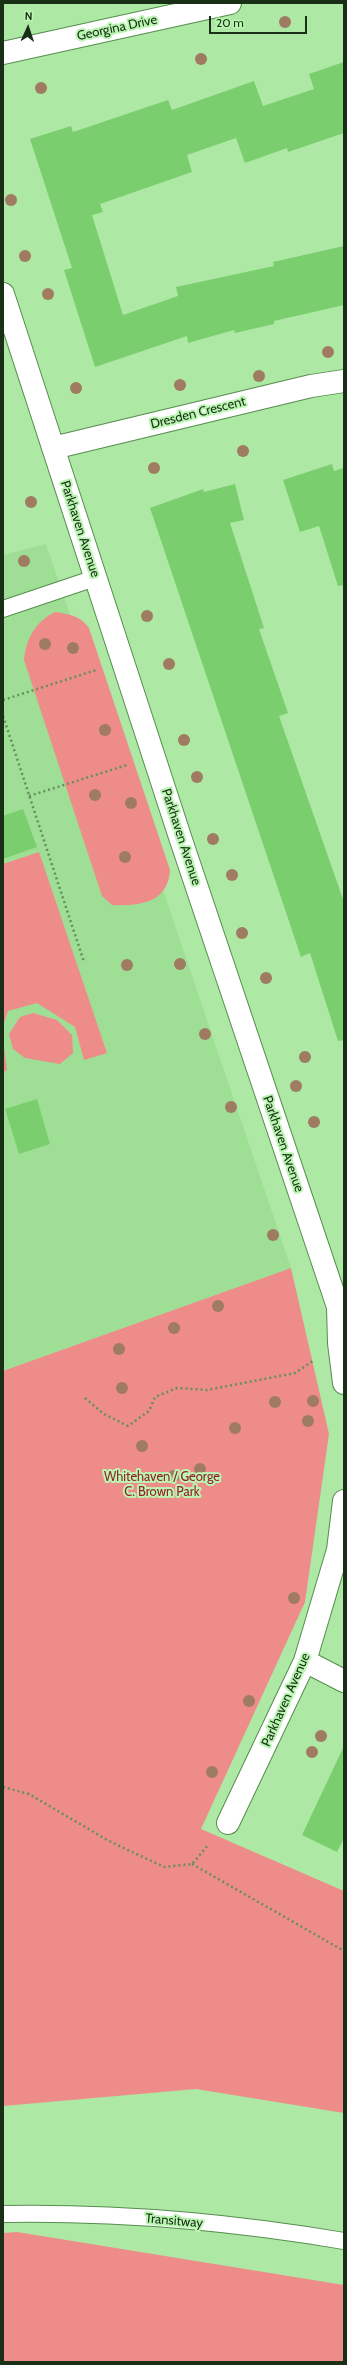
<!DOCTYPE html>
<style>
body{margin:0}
#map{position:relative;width:347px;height:2365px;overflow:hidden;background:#aee8a5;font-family:Cabin,sans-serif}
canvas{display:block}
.frame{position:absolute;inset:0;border:4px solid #193016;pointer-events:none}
.north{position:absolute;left:8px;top:8px;width:40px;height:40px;-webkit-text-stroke:3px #baf6b2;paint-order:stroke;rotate:3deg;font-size:11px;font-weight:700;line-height:16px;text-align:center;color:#193016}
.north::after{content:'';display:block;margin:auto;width:14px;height:18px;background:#193016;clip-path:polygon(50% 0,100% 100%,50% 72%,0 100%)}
.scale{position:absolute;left:209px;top:16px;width:98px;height:18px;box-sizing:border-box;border:2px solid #193016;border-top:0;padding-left:5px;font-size:12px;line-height:14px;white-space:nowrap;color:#193016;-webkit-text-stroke:3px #baf6b2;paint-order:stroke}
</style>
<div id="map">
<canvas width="347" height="2365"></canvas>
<div class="frame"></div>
<div class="north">N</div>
<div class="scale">20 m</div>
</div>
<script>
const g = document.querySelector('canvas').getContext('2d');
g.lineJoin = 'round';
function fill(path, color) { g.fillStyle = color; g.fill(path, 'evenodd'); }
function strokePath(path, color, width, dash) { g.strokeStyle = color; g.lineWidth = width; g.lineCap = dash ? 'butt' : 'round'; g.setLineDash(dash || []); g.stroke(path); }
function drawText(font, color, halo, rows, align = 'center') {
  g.font = font + ' Cabin,sans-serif'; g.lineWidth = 4; g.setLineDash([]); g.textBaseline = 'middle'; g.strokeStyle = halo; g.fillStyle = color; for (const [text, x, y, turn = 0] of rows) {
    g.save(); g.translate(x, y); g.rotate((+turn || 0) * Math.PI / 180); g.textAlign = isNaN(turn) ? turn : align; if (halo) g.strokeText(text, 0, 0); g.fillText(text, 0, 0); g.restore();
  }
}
fill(new Path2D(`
 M46 544 291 1268 3 1371V555Z`), '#9fdf95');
fill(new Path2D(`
 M55 612C69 614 81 616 89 628L170 870C168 904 138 906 112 905L102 896 24 660C26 639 35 622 55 612Z
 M39 852 107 1053 84 1060 75 1027 37 1003 8 1011 3 1026V864Z
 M33 1013 57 1020 72 1035 73 1053 60 1064 25 1058 13 1049 9 1034 20 1017Z
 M3 1039 7 1070 3 1072Z
 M291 1268 329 1434 305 1602 201 1829 344 1891V2113L196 2089 3 2106V1371Z
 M17 2232 344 2285V2362H3V2233Z`), '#ee8c8a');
fill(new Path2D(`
 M344 62V133L288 152 287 148 245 163 236 138 187 155 192 172 100 204 103 212 92 215 123 315 178 296 176 287 274 266 273 262 344 246V305L274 321V324L235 333 234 330 188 343 187 336 95 367 64 270 72 268 30 139 71 126 73 132 168 100 172 110 254 81 263 106 314 89 309 74Z
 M332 464 334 471 344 468V585L338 586 319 526 300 532 283 480Z
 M235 484 244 520 230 523 264 628 259 629 288 713 279 716 344 902V1040L338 1041 310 953 301 957 150 508 203 489 204 492Z
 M23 809 37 847 3 859V816Z
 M37 1099 50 1144 19 1154 5 1109Z
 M344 1746V1838L337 1852 302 1835Z`), '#7ace6e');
const service = new Path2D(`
 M3 609 95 578
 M3 2214C117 2212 232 2222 344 2241`);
const minor = new Path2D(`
 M3 294 181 840 338 1307 339 1343 344 1383
 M53 448 311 386 344 381
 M305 1661 344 1681
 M228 1823 305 1661 338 1550 344 1501`);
const tertiary = new Path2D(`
 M3 53 230 3`);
strokePath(service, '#568d4e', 18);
strokePath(minor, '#568d4e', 24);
strokePath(tertiary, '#568d4e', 24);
strokePath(new Path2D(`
 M3 700 96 670
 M3 716 84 962
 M29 796 127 765
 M85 1398 104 1414 128 1426 149 1411 155 1397 177 1388 207 1390 295 1373 313 1361
 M3 1787 29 1794 109 1841 164 1867 192 1864 209 1844
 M192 1864 344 1951`), '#668f5f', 2.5, [2, 3]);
strokePath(service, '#fff', 16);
strokePath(minor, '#fff', 22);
strokePath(tertiary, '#fff', 22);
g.fillStyle = '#9f7b62';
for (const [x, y] of [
 [285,22],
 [201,59],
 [41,88],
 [11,200],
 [25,256],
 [48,294],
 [328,352],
 [259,376],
 [180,385],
 [76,388],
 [243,451],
 [154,468],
 [31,502],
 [24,561],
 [147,616],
 [45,644],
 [73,648],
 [169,664],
 [105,730],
 [184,740],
 [197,777],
 [95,795],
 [131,803],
 [213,839],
 [125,857],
 [232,875],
 [242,933],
 [180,964],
 [127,965],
 [266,978],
 [205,1034],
 [305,1057],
 [296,1086],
 [231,1107],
 [314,1122],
 [273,1235],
 [218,1306],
 [174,1328],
 [119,1349],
 [122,1388],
 [313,1401],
 [275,1402],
 [308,1421],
 [235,1428],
 [142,1446],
 [200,1469],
 [174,1476],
 [294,1598],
 [249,1701],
 [321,1736],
 [312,1752],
 [212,1772]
]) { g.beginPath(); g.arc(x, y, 6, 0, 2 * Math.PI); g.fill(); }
drawText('13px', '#193016', '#baf6b2', [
 ["Georgina Drive",117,28,-12],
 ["Dresden Crescent",198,413,-14],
 ["Parkhaven Avenue",80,529,72],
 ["Parkhaven Avenue",181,837,72],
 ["Parkhaven Avenue",283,1144,71],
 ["Parkhaven Avenue",286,1700,-66],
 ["Transitway",174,2221,5]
]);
drawText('13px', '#92222c', '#baf6b2', [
 ["Whitehaven / George",162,1477],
 ["C. Brown Park",162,1492]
]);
</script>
